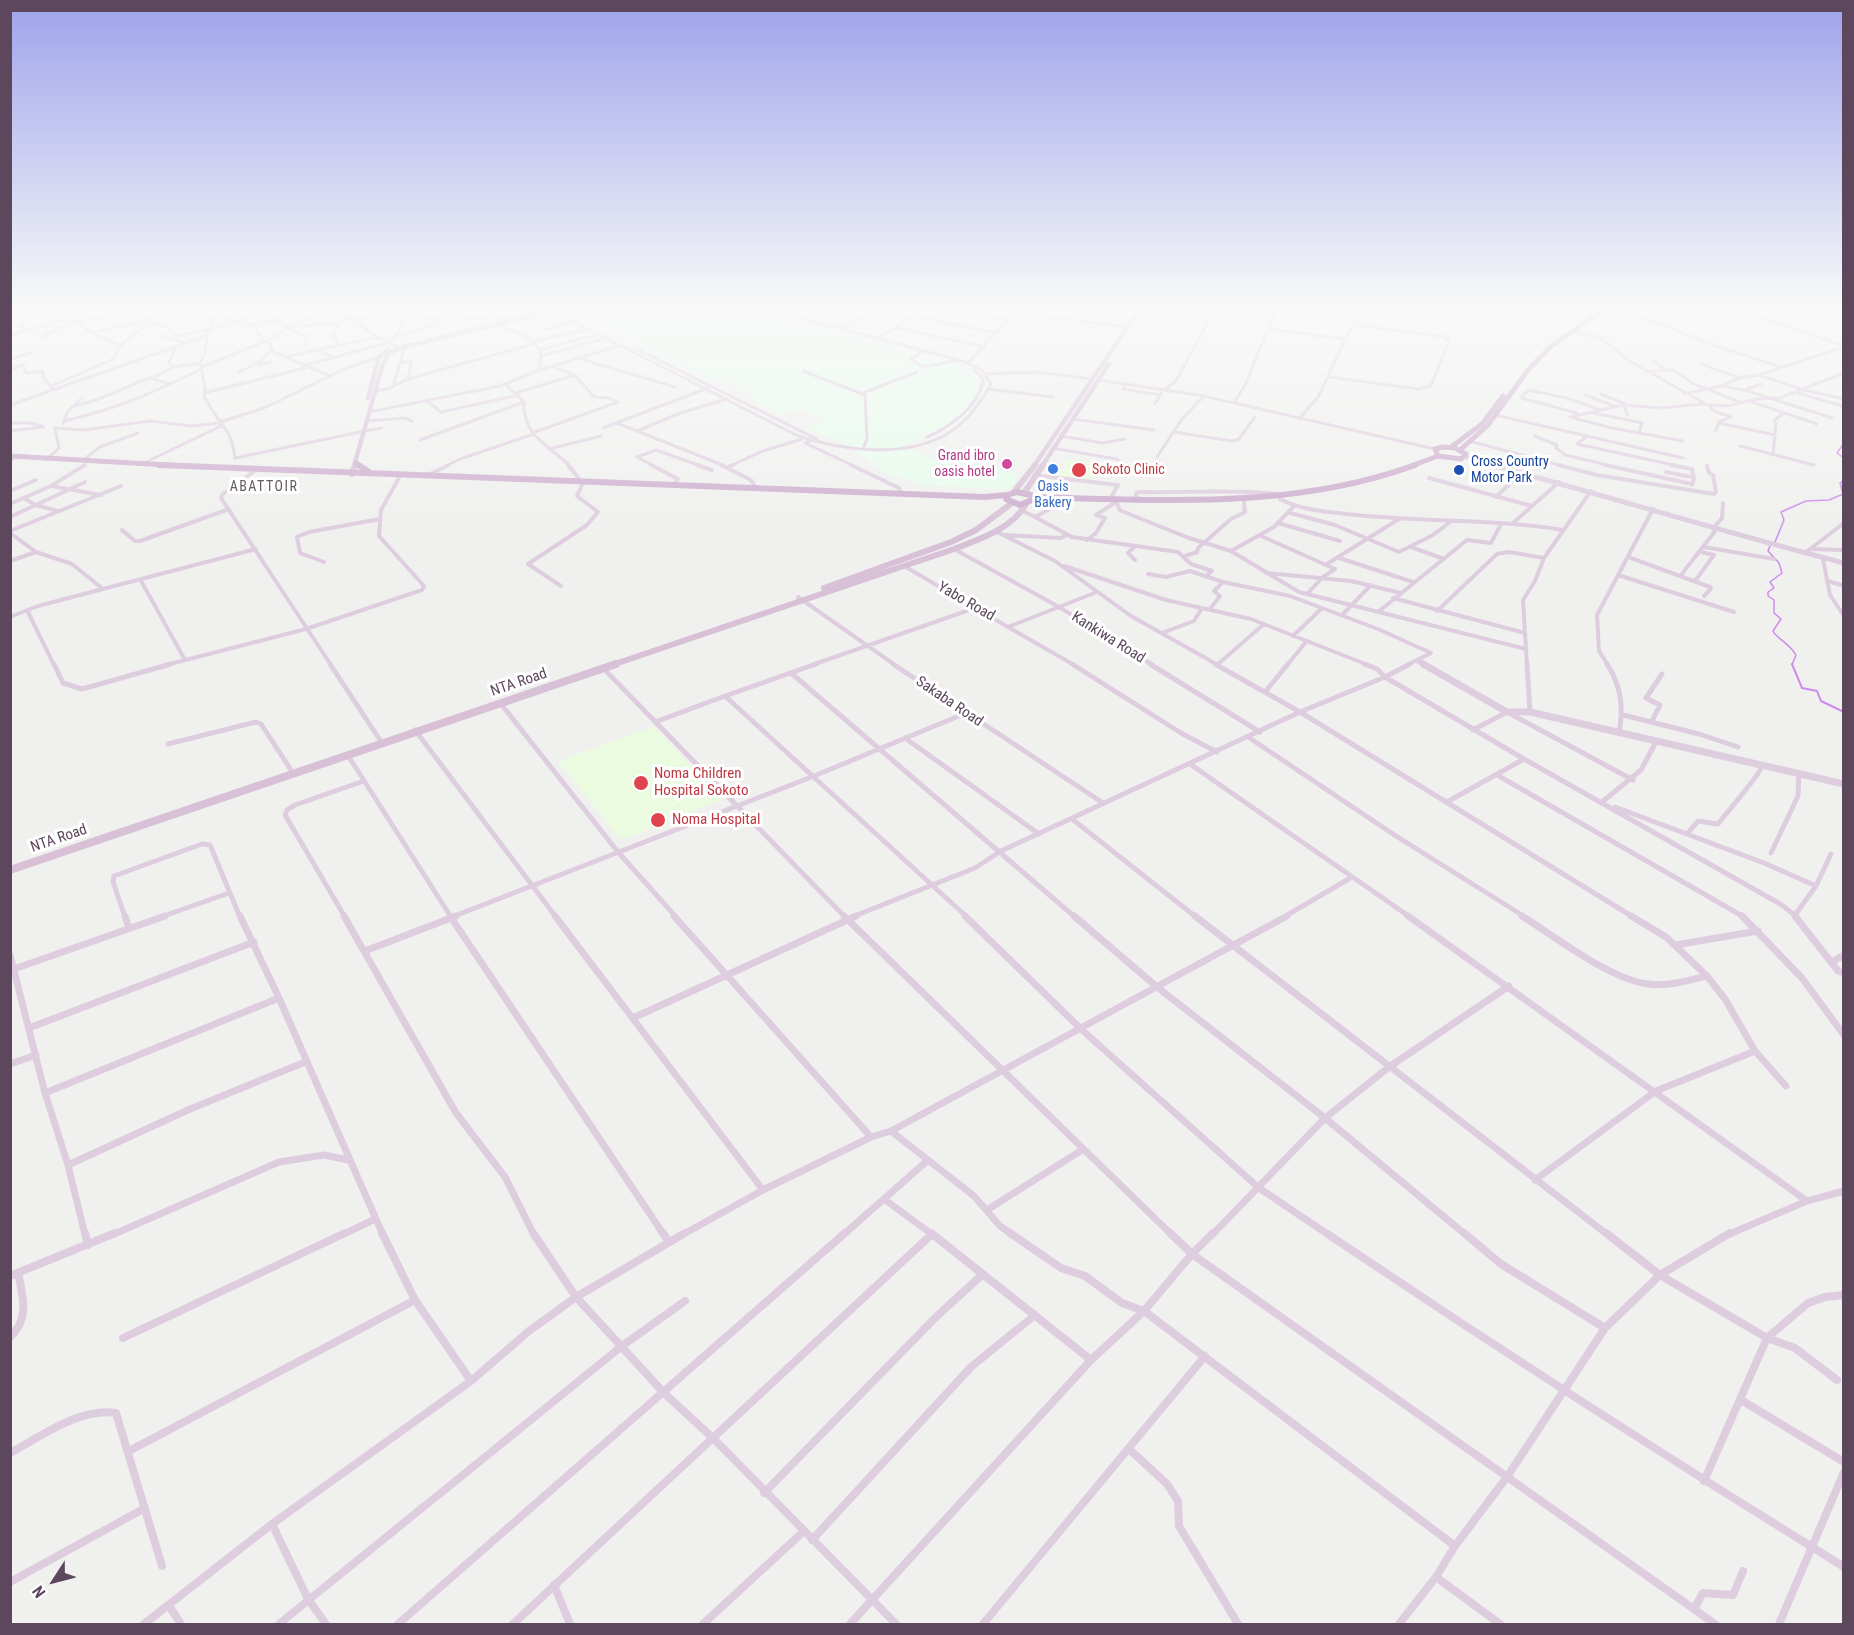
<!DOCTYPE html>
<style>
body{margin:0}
#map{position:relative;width:1854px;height:1635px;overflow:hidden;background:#f0f1ef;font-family:"Roboto Condensed",sans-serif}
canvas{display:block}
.frame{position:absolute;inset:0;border:12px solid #5c475d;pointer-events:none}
.north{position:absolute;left:24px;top:1551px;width:60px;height:60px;-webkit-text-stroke:4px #fff;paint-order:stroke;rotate:234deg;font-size:16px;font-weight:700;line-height:24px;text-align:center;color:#5c475d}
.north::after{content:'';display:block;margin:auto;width:21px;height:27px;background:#5c475d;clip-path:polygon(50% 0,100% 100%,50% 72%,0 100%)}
</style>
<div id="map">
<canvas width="1854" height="1635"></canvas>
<div class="frame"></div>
<div class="north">N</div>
</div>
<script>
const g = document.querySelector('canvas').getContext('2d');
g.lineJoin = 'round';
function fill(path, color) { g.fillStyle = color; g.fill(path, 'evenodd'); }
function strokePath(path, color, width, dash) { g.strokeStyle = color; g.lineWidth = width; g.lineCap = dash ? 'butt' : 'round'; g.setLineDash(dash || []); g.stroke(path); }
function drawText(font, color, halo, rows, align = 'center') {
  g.font = font + ' "Roboto Condensed",sans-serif'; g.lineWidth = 6; g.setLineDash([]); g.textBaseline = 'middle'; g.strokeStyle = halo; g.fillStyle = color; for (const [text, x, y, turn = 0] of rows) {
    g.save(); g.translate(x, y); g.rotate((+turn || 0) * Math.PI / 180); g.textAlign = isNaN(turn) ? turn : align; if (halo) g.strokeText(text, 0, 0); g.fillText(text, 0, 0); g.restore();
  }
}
fill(new Path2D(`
 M595 307H741L941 360 961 367 977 375 978 388 966 408 946 428 902 447 939 462 1020 474 1008 490 926 485 890 475 845 444 805 428 823 421 799 409 781 415 754 401 758 398 733 384 700 375 579 313Z`), '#e8fcec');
fill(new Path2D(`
 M1066 459 1099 463 1090 480 1058 476Z
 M653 727 723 799 621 840 558 761Z`), '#ebfbdf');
strokePath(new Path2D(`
 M1844 443 1837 453 1844 458
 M1775 542 1784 520 1781 512 1806 501 1829 500 1843 494 1840 483 1844 481
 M1770 546 1768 551 1779 563 1782 573 1770 582 1774 588 1768 592V596L1774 600V613L1781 619 1773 631C1776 638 1790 644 1796 655L1792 665`), '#d08aed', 1.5);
strokePath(new Path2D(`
 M1792 664 1802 688 1817 691 1821 701 1844 712`), '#d08aed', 2);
strokePath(new Path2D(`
 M222 307 219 315 231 321
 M379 307 390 311
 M452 307 469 320 493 316
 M484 307 502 322
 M750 307 763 311
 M946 307 1009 320
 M1617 307 1713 345 1781 367
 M1730 307 1844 346
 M26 309 40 308 42 311H48L51 318 59 321
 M551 310 796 435C840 450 902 459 945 435 965 424 980 404 991 384L983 371 966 362 759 307
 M1644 311 1673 312 1684 307
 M1016 313 1129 327
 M410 314 422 317H442
 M151 317 208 307
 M916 317 998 333
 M352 320 411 309
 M235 321 253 325 264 342
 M275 321 284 312
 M78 322 92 333 122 346
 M147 324 166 325 177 336 208 330
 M252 324 275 321 289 327
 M500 325C513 330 534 338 540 351 542 357 540 364 539 370
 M297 326 339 323
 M212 327 213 317 219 315
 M839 328 887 307
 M897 328 985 347
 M288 329 307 337 305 345
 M1269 329 1345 339
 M25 330 21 327 26 320 20 313 27 308
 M544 330 575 322
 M1572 330 1602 339 1628 360 1704 403
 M92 333 149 320
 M10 335 60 321H82L149 307
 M162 336 184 343
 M47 338V333L65 326 70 321
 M394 338 429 326 455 310
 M877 338 931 307
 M268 340 274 352 330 376
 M531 342 588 329
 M338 344 333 336 339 323 350 318
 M632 347 817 439
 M317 349 334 358
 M539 350 598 334
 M921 352 911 359 923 367 954 361
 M541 356 607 338
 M284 357 377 337
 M10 359 33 352
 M581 359 675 387
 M1652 360 1666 370
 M401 362H411L408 379
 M968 363 1019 307
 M1700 364 1738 377
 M258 365 270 362
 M302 366 387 343 394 338 412 307
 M10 367H17L10 371
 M17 367 23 365 26 373 43 371V377L52 388
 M173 367 200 363
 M202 367 266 341 297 323 333 307
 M803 371 865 395 867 439 864 446
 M1649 371 1674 370 1692 383 1742 403
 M239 372 258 363 272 350
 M983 374 1036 372 1092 379
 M1759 375 1804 390 1844 399
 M154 377 173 367 169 362 175 350 173 349
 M1329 377 1418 389 1431 386 1449 341 1442 336 1354 325
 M1099 380 1204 396 1435 449
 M1126 383 1123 389 1160 395
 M506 385 524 402C522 436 549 445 570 466
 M52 386 113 359 123 343 147 324 153 313 150 307
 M1721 386 1748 391 1832 418
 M393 387 405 346
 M988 389 1053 397
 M1166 389 1176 381 1216 307
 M375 391 387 389 408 379 533 344
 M1748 391 1747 389 1761 384
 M204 393 305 368
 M516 393 575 375
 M863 393 917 372
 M1798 393 1842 406
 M1601 394 1625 404
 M1684 394 1721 386 1739 378 1759 375 1844 347
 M1585 395 1614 406
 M427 401 441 412 519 395
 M1752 402 1817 424
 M1234 403 1246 383 1277 307
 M1155 404 1161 393
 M10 405 206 336
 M1623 405 1628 415
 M1709 405 1714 411 1731 417 1719 422 1716 430
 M75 406 96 400 149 378 171 384
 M369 412 500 386 539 370 622 345
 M1589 412 1642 423 1639 433
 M1577 413 1521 398 1528 390 1567 398 1598 409
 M1495 415 1683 458
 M1072 419 1154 430
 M1299 419 1318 397 1349 332 1367 307
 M64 421C114 410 155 392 201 369
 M223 421 264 408 342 370 379 357
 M366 421 405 418 412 421
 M224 422 218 419 204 397 205 387 200 363 205 353 208 330 280 307
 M10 423H31L44 427
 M63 423 68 411 82 398
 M617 423 725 466
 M1719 423 1775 435
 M55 428 83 430 150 421 191 426 219 423C230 430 233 445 235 458L360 432
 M603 428 708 388
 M10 431 42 427
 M364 431 382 428
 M637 431 680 413 727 399
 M1174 432 1232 441 1239 439 1255 417
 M532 433 618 402 609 398 594 397 575 375 553 367
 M1060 436 1103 443 1125 439
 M1535 436 1557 445 1556 448 1565 455 1612 466
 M927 437C950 427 980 406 983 379L974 370
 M1586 437 1577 444 1678 466
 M420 440 524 402
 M810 441 805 443 854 466
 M1469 441 1563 466
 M1683 441 1612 428 1570 417 1623 405 1661 408 1700 404 1727 406 1757 399 1780 398 1844 373
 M1740 446 1814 465
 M1052 448 1116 459 1127 466
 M549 449 601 436
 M1773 454 1776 423 1774 420 1784 413
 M1157 457 1182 419 1204 396
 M47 459 59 448 55 428
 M10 460 13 459
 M82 461 100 447 138 433
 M142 464 223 425
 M446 466 460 459 534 434
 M654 466 637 457 656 450 701 466
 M730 466 763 451 802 439`), '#decddf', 3);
strokePath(new Path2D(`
 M568 465 580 480
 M651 465 678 479 674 484
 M697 465 712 470
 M721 465 751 480 756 488
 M851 465 899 488 901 493
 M1125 465 1129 467
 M1558 465 1597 475 1714 494 1716 492 1713 475 1709 473 1707 466
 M1605 465 1692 484
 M1671 465 1692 469 1694 479 1692 485
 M728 467 733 465
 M256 470 223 494 221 498 331 665
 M1666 472 1692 477
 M430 474 449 465
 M1034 475 1118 485 1110 499
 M1429 478 1532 506
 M51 486 101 495
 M10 491 36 480
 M1496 497 1522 472
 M23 498 36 505 58 511
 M1136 499V493L1140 492C1186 493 1232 489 1278 494
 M1280 499C1303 511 1330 512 1356 515 1425 522 1495 519 1563 530
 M1064 501 1035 517 1072 537 1178 552 1191 564 1212 571 1206 576
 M10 504 51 486 85 465
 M1023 511 1035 517
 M1290 513 1335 525 1399 552 1433 535 1450 522
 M10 517 85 482
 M1278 523 1340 541
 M1512 524 1559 482
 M1713 529 1722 518 1723 503
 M122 530 135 541H140L229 509
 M10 531 121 486
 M995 531 1055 561 1131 616 1218 665
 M10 533 36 552 72 564 103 589
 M1004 535 1061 538 1066 535
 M1261 536 1335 569 1323 577 1307 594
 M1087 540 1096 533 1105 518 1096 515 1116 502 1120 510 1124 512 1189 538 1231 551 1299 592 1526 649
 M1134 547 1128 553 1135 560
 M1411 547 1444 559
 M1704 547 1774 559
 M954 549 1059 607 1153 665
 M1810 549 1844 550
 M1231 551 1274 527 1294 506
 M1805 553 1844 523
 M1185 556 1197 552 1198 548 1231 519 1245 512 1244 502
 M1628 557 1710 587 1711 589 1704 596
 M1339 558 1413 582
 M1823 559 1830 595 1844 616
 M10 561 36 552
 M324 562 300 553 297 537 309 532 380 519
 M1327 564 1399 519
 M904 566 1008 627 1097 592
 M1064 566 1166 600 1251 619 1368 665
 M1266 573 1351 581 1401 593
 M1148 574 1166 577 1190 571 1223 582 1290 596 1378 629 1431 653 1407 665
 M1618 575 1734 612
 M1681 575 1716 530
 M140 579 185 660
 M1695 581 1714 555 1701 552
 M1828 581 1844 586
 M561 586 528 564 587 525 598 512 577 496 583 483
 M798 597 895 665
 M1393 598 1525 633
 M1210 609 1220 596 1214 591 1223 582
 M27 610 54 665
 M1437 611 1497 554 1509 552 1544 558
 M1378 612 1467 540 1491 543 1501 524
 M1342 615 1371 585
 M10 617 38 606 256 549
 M1008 627 1074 665
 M1162 633 1194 621 1202 608
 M1293 636 1321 609
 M166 665 306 629 422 590 424 586 379 536 381 510 400 476
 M812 665 975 608
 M1217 665 1264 624
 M1287 665 1306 642
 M1527 665 1523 600 1535 581 1544 558 1591 491
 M1608 665 1599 651 1597 615 1653 509`), '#decddf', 4);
strokePath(new Path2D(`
 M54 664 63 683 82 689 171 664
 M330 664 380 740
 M816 664 725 696 967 917
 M893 664 1103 803
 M1072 664 1181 733 1217 752
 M1150 664 1260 732
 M1215 664 1300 712 1633 917
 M1364 664 1377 669 1385 677 1524 759 1782 905 1797 917
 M1527 664 1530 712
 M1607 664C1621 685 1624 708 1619 733
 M603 668 845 917
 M791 673 1075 917
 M1265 692 1288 664
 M501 704 618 852 676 917
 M1623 715 1699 734 1738 747
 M1652 721 1660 705 1646 698 1662 674
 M655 722 725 696
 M415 730 556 917
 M1473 730 1507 712 1633 780
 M1248 737 1396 836 1525 917
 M905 738 1039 834
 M168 744 256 722 261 724 291 770
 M347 754 451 917
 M1190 764 1410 917
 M1497 775 1744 917
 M1447 802 1524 759
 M1602 802 1641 770 1656 742
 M1615 807 1764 863 1816 886
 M1072 819 1196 917
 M1688 833 1698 821 1718 824C1726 813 1761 774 1762 766
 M1771 853 1798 796 1799 774
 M1795 915 1816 886 1831 854
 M125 917 113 882 114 876 202 844 210 845 240 917
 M161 917 229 893
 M345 917 285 815 287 810 295 805 364 781
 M452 917 814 776 966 713
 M852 917 975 868 1001 851 1300 712 1385 677 1410 664
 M1284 917 1352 877`), '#decddf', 5);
strokePath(new Path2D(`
 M125 916 129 928
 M240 916 279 998 383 1235
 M344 916 456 1113 505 1177 534 1235
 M450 916 664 1235
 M555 916 763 1190
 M674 916 871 1137
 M844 916 1172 1235
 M965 916 1081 1029 1259 1188 1329 1235
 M1074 916 1157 987 1325 1118 1466 1235
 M1195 916 1608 1235
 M1408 916 1807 1201
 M1522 916C1556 937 1609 979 1648 984 1667 987 1688 980 1707 976
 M1631 916 1666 937 1707 976 1725 999 1755 1051 1786 1086
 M1742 916 1802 978 1844 1035
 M1795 916 1838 971 1844 973
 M1675 945 1758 931
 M365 951 456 916
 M10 955 45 1093 68 1165 85 1235
 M1832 962 1844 955
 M14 969 165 916
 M633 1018 856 916
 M29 1028 254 942
 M10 1064 36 1055
 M45 1093 279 998
 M891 1131 974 1196 1000 1226 1013 1235
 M68 1165 188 1110 305 1062
 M1535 1180 1656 1091 1755 1051
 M884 1199 933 1235
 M987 1210 1082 1150
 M112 1235 279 1162 324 1155 348 1160
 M342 1235 375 1219
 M682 1235 763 1190 871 1137 891 1131 1287 916
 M843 1235 927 1161
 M1212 1235 1325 1118 1389 1067 1509 986
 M1727 1235 1807 1201 1844 1191`), '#decddf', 7);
strokePath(new Path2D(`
 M85 1233 88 1245
 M382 1233 415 1300 471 1381
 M533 1233 576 1297 664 1393 714 1439 896 1624
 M663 1233 669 1242
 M931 1233 1091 1360
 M1010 1233 1061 1268 1085 1276 1122 1303 1144 1311 1455 1546
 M1170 1233 1192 1254 1715 1624
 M1326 1233C1497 1348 1669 1459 1844 1567
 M1464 1233 1501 1264 1605 1328
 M1606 1233 1660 1275 1767 1338 1795 1348 1837 1380
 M10 1276 115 1233
 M10 1337C30 1319 23 1297 18 1273
 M123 1338 345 1233
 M1741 1400 1844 1462
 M1129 1449 1167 1484 1178 1501 1179 1526 1238 1624
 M129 1451 415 1300
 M10 1453C40 1437 80 1407 116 1413L162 1566
 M1704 1481 1767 1338 1808 1303 1825 1297 1844 1295
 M764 1493 937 1316 983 1274
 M272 1524 308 1599 326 1624
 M812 1540 971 1367 1035 1315
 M1436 1577 1500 1624
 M10 1582 145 1508
 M554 1585 570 1624
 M169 1606 181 1624
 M1694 1609 1703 1593 1733 1595 1743 1571
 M144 1624 272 1524 471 1381 529 1331 576 1297 685 1233
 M279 1624 622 1346 685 1301
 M398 1624 845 1233
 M513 1624 932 1234
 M703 1624 803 1532
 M850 1624 1091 1360 1144 1311 1192 1254 1213 1233
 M983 1624 1205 1356
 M1399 1624 1436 1577 1455 1546 1507 1477 1605 1328 1660 1275 1730 1233
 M1779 1624 1844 1472`), '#decddf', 8);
strokePath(new Path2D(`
 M336 307 377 337 400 348
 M1561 307 1592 315
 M1465 457 1498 466`), '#decddf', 4);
strokePath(new Path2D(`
 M1492 465C1610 497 1726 533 1844 563
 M1418 661 1426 665`), '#decddf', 5);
strokePath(new Path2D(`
 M1423 664 1507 712H1530L1844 784`), '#decddf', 7);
strokePath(new Path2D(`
 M368 398 379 357 388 350
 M354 466 382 367 388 354 400 348 566 307
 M1034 466 1141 307
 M1042 466 1109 364`), '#d8c1d7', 4.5);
strokePath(new Path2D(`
 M352 474 355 465
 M1013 493 1035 465
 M1024 493 1043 465
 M824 588 951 542 976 530 1012 503
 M612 665 954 549C979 539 1012 529 1026 504`), '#d8c1d7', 6);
strokePath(new Path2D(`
 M10 870 616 664`), '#d8c1d7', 8);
strokePath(new Path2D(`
 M1443 447 1455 448 1466 454 1461 459 1438 456 1435 449Z
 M1451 447 1482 424 1503 396
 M1461 449 1488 425 1528 370 1550 347 1594 316 1614 307
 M10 456 185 466
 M356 463 361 466
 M1411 466 1438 456`), '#ceaece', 5);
strokePath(new Path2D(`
 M159 465 984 497 1007 495
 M358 465 368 471
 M1017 492 1031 495 1034 499 1020 505 1006 499 1007 495Z
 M1033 497C1161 500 1293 510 1415 465`), '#ceaece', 6);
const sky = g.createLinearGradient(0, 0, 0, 536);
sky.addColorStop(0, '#9ea3ea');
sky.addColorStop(0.57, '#f8f9f8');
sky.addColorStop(1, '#f8f9f800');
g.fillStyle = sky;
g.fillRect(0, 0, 1854, 536);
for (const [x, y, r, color] of [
 [1007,464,6,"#d1479c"],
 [1053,469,6,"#3f7fe0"],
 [1079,470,8,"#e0444e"],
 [1459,470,6,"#1a4fb4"],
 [641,783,8,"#e0444e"],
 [658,820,8,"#e0444e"]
]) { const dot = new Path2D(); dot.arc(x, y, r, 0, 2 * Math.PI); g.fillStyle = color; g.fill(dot); strokePath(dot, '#fff', 2); }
drawText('14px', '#b23c85', '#fff', [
 ["Grand ibro",995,456],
 ["oasis hotel",995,472]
], 'right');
drawText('14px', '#164399', '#fff', [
 ["Cross Country",1471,462],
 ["Motor Park",1471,478]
], 'left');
drawText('14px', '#be3a42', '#fff', [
 ["Sokoto Clinic",1092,470]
], 'left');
g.letterSpacing = '1.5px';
drawText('14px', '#645b63', '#fff', [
 ["ABATTOIR",264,487]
]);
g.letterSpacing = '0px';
drawText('14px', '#366cbe', '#fff', [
 ["Oasis",1053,487],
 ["Bakery",1053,503]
]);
drawText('15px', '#5c475d', '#fff', [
 ["Yabo Road",966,602,30],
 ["Kankiwa Road",1108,638,32],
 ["NTA Road",519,683,-19],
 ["Sakaba Road",949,702,34],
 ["NTA Road",59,839,-19]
]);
drawText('15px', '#be3a42', '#fff', [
 ["Noma Children",654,774],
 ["Hospital Sokoto",654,791],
 ["Noma Hospital",672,820]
], 'left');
</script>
